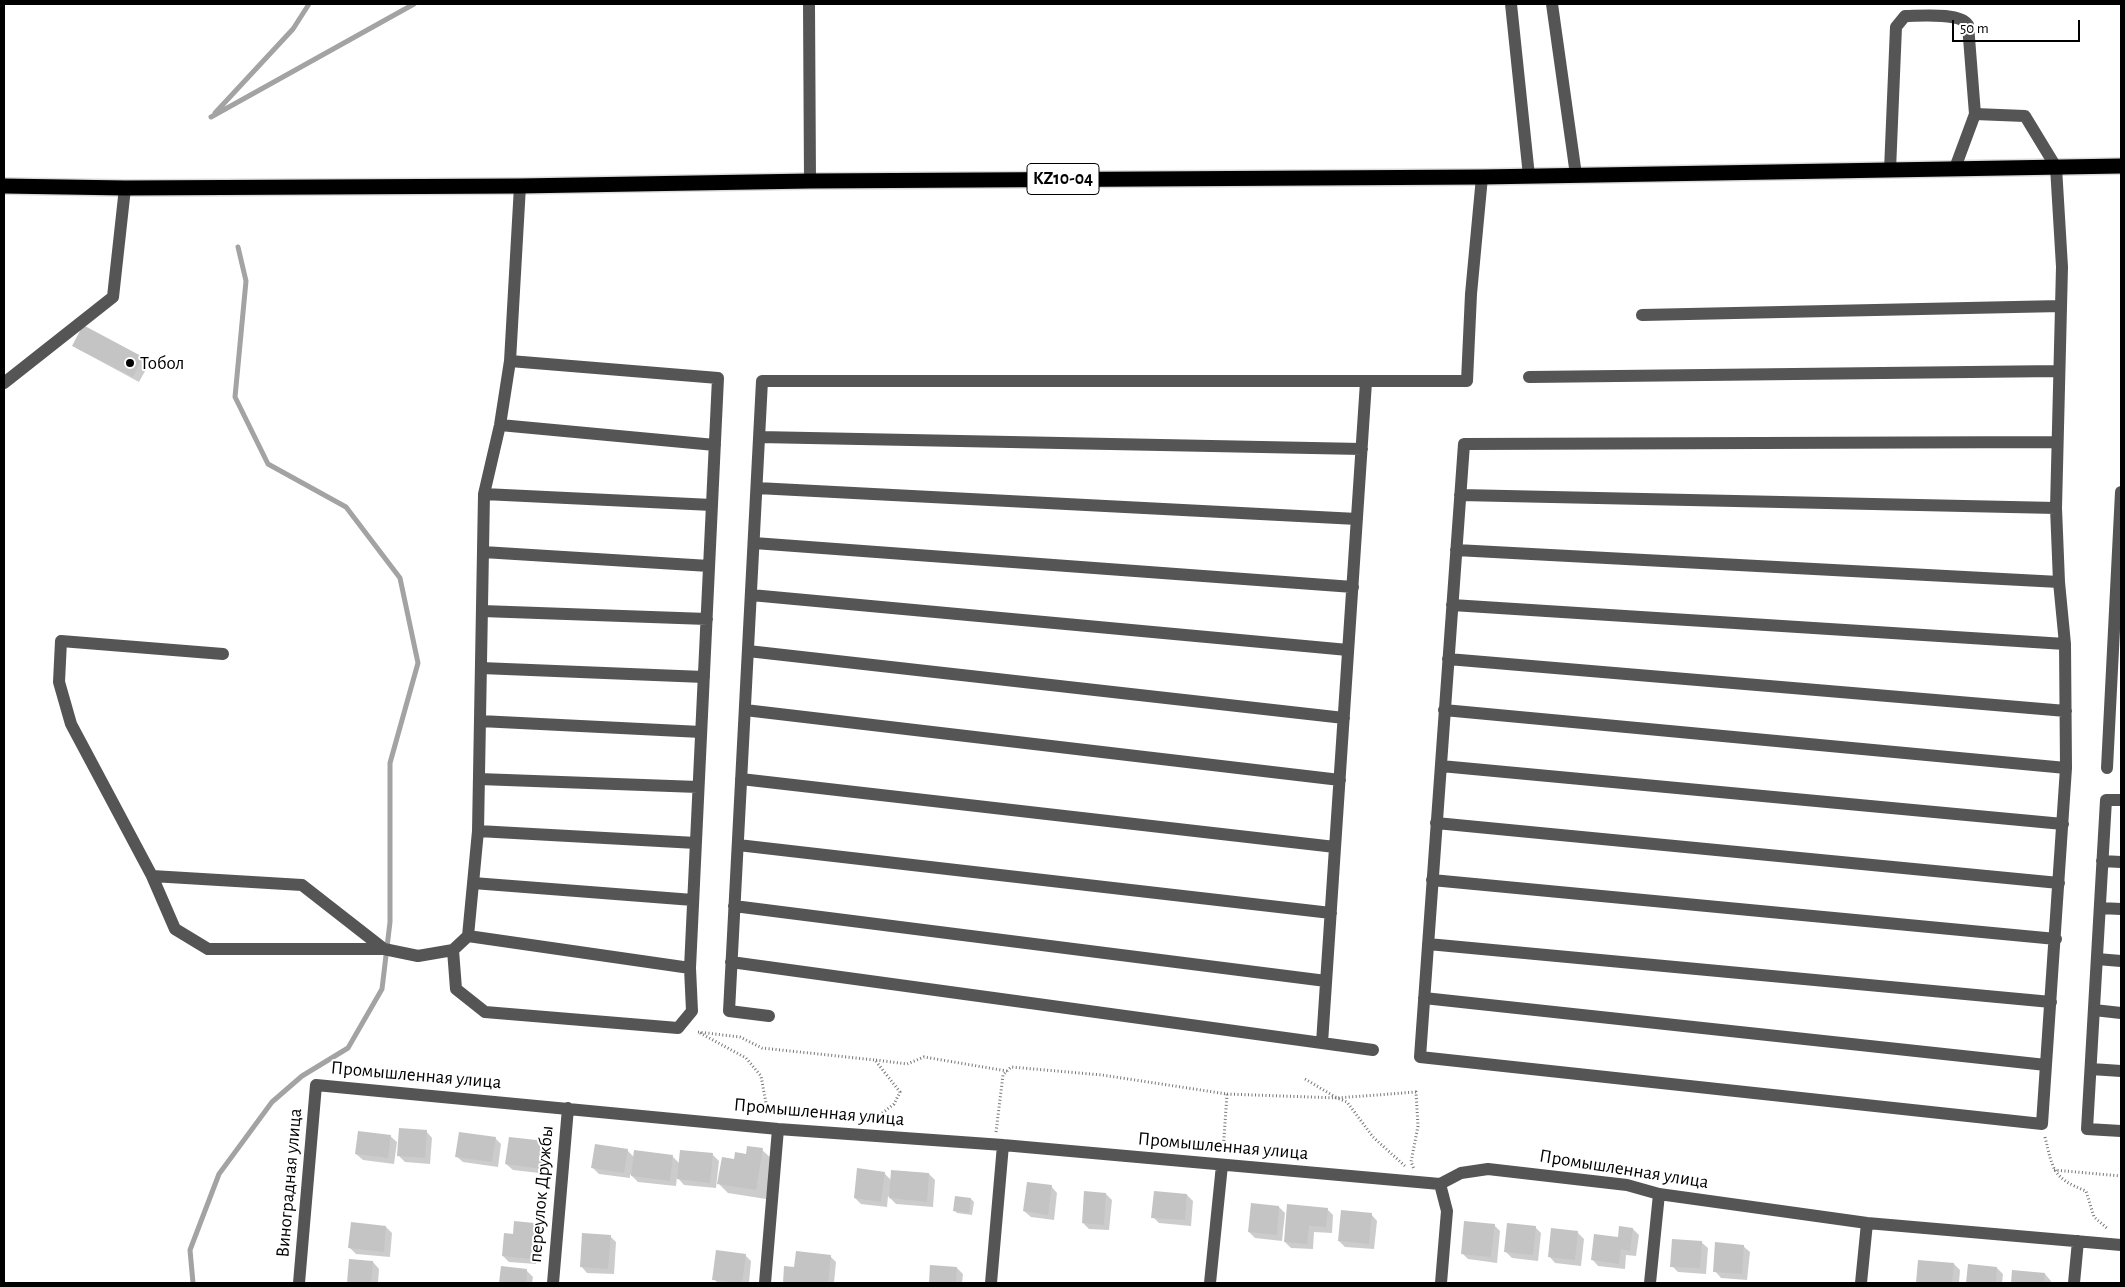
<!DOCTYPE html>
<meta charset="utf-8">
<style>
body{margin:0}
#map{position:relative;width:2125px;height:1287px;overflow:hidden;background:#fff;font-family:"Alegreya Sans",sans-serif}
canvas{display:block}
.frame{position:absolute;inset:0;border:5px solid #000;pointer-events:none}
.scale{position:absolute;left:1952px;top:20px;width:128px;height:22px;box-sizing:border-box;border:2px solid #000;border-top:0;padding-left:6px;font-size:15px;line-height:18px;white-space:nowrap;color:#000;-webkit-text-stroke:4px #fff;paint-order:stroke}
</style>
<div id="map">
<canvas width="2125" height="1287"></canvas>
<div class="frame"></div>
<div class="scale">50 m</div>
</div>
<script>
const g = document.querySelector('canvas').getContext('2d');
g.lineJoin = 'round';
function fill(path, color) { g.fillStyle = color; g.fill(path, 'evenodd'); }
function strokePath(path, color, width, dash) { g.strokeStyle = color; g.lineWidth = width; g.lineCap = dash ? 'butt' : 'round'; g.setLineDash(dash || []); g.stroke(path); }
function drawText(font, color, halo, rows, align = 'center') {
  g.font = font + ' "Alegreya Sans",sans-serif'; g.lineWidth = 4; g.setLineDash([]); g.textBaseline = 'middle'; g.strokeStyle = halo; g.fillStyle = color; for (const [text, x, y, turn = 0] of rows) {
    g.save(); g.translate(x, y); g.rotate((+turn || 0) * Math.PI / 180); g.textAlign = isNaN(turn) ? turn : align; if (halo) g.strokeText(text, 0, 0); g.fillText(text, 0, 0); g.restore();
  }
}
fill(new Path2D(`
 M76 348 143 358 149 364 139 382Z
 M426 1131 432 1138 430 1164 405 1162 399 1156Z
 M390 1136 397 1142 394 1164 363 1160 356 1154Z
 M495 1138 501 1144 498 1167 463 1162 456 1156Z
 M545 1142 551 1148 548 1174 513 1170 506 1164Z
 M627 1150 634 1157 672 1156 680 1164 713 1155 719 1161 716 1188 684 1185 677 1177 676 1186 638 1182 630 1174V1178L599 1174 593 1168Z
 M762 1150 772 1159 766 1199 728 1193 719 1184 735 1161Z
 M884 1173 891 1180 929 1174 935 1180 933 1207 896 1204 888 1196 887 1207 861 1204 855 1198Z
 M1051 1186 1057 1193 1054 1220 1031 1217 1024 1211Z
 M1106 1194 1112 1200 1109 1230 1089 1229 1083 1223Z
 M1187 1195 1193 1201 1191 1226 1159 1223 1153 1217Z
 M956 1197 971 1199 974 1202 972 1215 957 1213 954 1210Z
 M1279 1207 1285 1213 1282 1241 1255 1238 1249 1232Z
 M1327 1209 1333 1215 1332 1233 1314 1232 1313 1249 1291 1248 1285 1242Z
 M1371 1214 1377 1221 1374 1249 1345 1247 1339 1241Z
 M533 1224 539 1231 536 1264 509 1262 503 1256Z
 M1494 1225 1500 1231 1497 1263 1468 1259 1462 1253Z
 M386 1227 392 1233 390 1257 356 1254 350 1248Z
 M1535 1227 1541 1233 1538 1261 1512 1258 1506 1252Z
 M1633 1229 1639 1235 1636 1256 1626 1255 1625 1269 1598 1266 1592 1259Z
 M1552 1230 1578 1233 1584 1239 1581 1266 1555 1263 1549 1256Z
 M610 1236 616 1242 614 1274 587 1273 581 1266Z
 M1701 1242 1708 1248 1706 1274 1678 1272 1672 1266Z
 M1743 1246 1750 1252 1747 1280 1721 1278 1715 1271Z
 M745 1255 751 1261 749 1283H718L714 1279Z
 M830 1256 836 1262 834 1283H784L785 1267 795 1268Z
 M350 1260 373 1262 379 1269 378 1283H348Z
 M1920 1261 1954 1264 1960 1270 1959 1283H1918Z
 M1969 1265 1997 1268 2003 1274 2002 1283H1968Z
 M931 1266 957 1268 963 1274 962 1283H930Z
 M502 1268 527 1271 533 1277 532 1283H500Z
 M2013 1271 2045 1274 2051 1281 2050 1283H2012Z`), '#0003');
strokePath(new Path2D(`
 M215 113 293 29 309 4
 M211 117 414 4
 M193 1283 190 1250 219 1174 272 1102 302 1076 348 1048 382 989 390 922V763L418 663 400 578 346 507 268 464 235 397 246 281 238 247`), '#a3a3a3', 5);
fill(new Path2D(`
 M83 325 143 357 133 377 72 346Z
 M399 1128 427 1130 425 1158 397 1156Z
 M358 1131 391 1135 388 1158 355 1154Z
 M459 1132 496 1137 492 1162 455 1157Z
 M509 1137 545 1141 542 1169 505 1164Z
 M595 1144 628 1149 624 1173 591 1168Z
 M747 1146 763 1148 756 1190 717 1184 722 1157 734 1159 735 1152 746 1154Z
 M634 1150 673 1155 670 1181 631 1176Z
 M680 1150 713 1153 710 1183 677 1179Z
 M857 1168 885 1172 881 1202 854 1198Z
 M891 1170 929 1173 927 1202 889 1198Z
 M1027 1182 1052 1185 1048 1215 1023 1211Z
 M1084 1191 1106 1193 1104 1225 1082 1223Z
 M1154 1191 1187 1194 1185 1220 1151 1218Z
 M955 1196 971 1198 969 1213 953 1211Z
 M1251 1203 1279 1206 1277 1235 1248 1232Z
 M1287 1204 1328 1208 1326 1227 1309 1226 1307 1244 1284 1242Z
 M1341 1210 1372 1213 1369 1244 1338 1241Z
 M514 1221 534 1223 530 1259 502 1256 504 1233 513 1234Z
 M1464 1221 1495 1224 1491 1257 1461 1254Z
 M351 1222 386 1226 384 1252 348 1248Z
 M1507 1223 1536 1226 1533 1255 1504 1252Z
 M1619 1226 1633 1228 1630 1251 1621 1249 1619 1264 1591 1260 1594 1234 1618 1237Z
 M1551 1228 1578 1231 1575 1260 1548 1257Z
 M582 1233 611 1235 608 1269 580 1267Z
 M1672 1239 1702 1241 1700 1268 1670 1267Z
 M1715 1242 1744 1245 1742 1274 1713 1272Z
 M716 1250 746 1254 742 1283 712 1280Z
 M796 1251 831 1255 828 1283H783L784 1266 794 1267Z
 M349 1259 373 1261 371 1283H347Z
 M1918 1260 1954 1263 1952 1283H1916Z
 M1968 1264 1997 1267 1996 1283H1966Z
 M930 1265 957 1267 956 1283H929Z
 M501 1266 527 1269 526 1283H499Z
 M2012 1270 2045 1273 2044 1283H2011Z`), '#c4c4c4');
const highway = new Path2D(`
 M4 186 125 188 520 186 810 181 1482 177 2121 166`);
strokePath(highway, '#dbdbdb', 18);
strokePath(new Path2D(`
 M698 1032 740 1037 762 1048 875 1060 900 1092 894 1104 872 1121
 M700 1033 746 1058 761 1076 768 1114
 M876 1060 907 1064 924 1057 1007 1071
 M1305 1079 1337 1098 1416 1092 1418 1126 1411 1162 1414 1169
 M1227 1094 1337 1098 1347 1102 1373 1137 1406 1167
 M996 1132 1003 1075 1011 1067 1102 1075 1227 1094 1223 1152
 M2045 1137C2053 1169 2052 1178 2086 1191L2094 1217 2108 1229
 M2054 1170 2121 1176`), '#777', 3, [1, 2.5]);
strokePath(new Path2D(`
 M809 4 810 181
 M1511 4 1529 176
 M1552 4 1576 175
 M1955 168 1975 114 2025 116 2056 167 2062 267 2056 508 2059 582 2065 644 2066 768 2042 1124 1420 1057 1464 444 2057 442
 M1890 170 1896 27 1905 16C1920 16 1960 12 1968 25L1975 114
 M1642 315 2061 306
 M1529 377 2059 371
 M4 383 113 297 125 188
 M500 425 715 445
 M759 437 1362 449
 M757 488 1357 519
 M484 494 712 505
 M1460 495 2056 508
 M754 543 1353 587
 M1456 550 2059 582
 M483 552 709 566
 M751 595 1348 650
 M1452 605 2065 644
 M482 611 707 619
 M748 651 1344 718
 M223 654 61 641 59 682 71 724 152 876 175 929 208 949H384L418 956 453 950 468 936 478 831 484 494 500 425 510 361 520 186
 M1448 659 2066 711
 M481 668 704 677
 M745 710 1340 780
 M1444 710 2066 768
 M480 721 701 732
 M1441 766 2063 824
 M2107 768 2121 492
 M479 779 698 787
 M741 779 1335 847
 M2121 800H2106L2087 1129 2121 1131
 M1436 823 2059 883
 M478 831 696 843
 M738 845 1331 913
 M2102 861 2121 862
 M152 876 302 885 384 949
 M1432 880 2056 939
 M473 883 693 900
 M734 906 1326 981
 M2100 908 2121 909
 M468 936 690 968
 M1428 944 2051 1002
 M453 950 456 989 485 1012 678 1028 692 1011 690 968 718 378 510 361
 M2097 959 2121 961
 M731 962 1373 1050
 M1424 998 2046 1065
 M2094 1010 2121 1013
 M769 1016 729 1011 762 381H1467L1471 294 1482 177
 M1322 1043 1366 382
 M2091 1069 2121 1071
 M1440 1184 1447 1211 1441 1283
 M299 1283 316 1085 778 1129 1003 1145 1440 1184 1461 1173 1488 1169 1627 1185 1659 1194 1867 1223 2121 1245
 M553 1283 568 1108
 M765 1283 778 1129
 M991 1283 1003 1145
 M1210 1283 1222 1165
 M1650 1283 1659 1194
 M1861 1283 1867 1223
 M2074 1283 2078 1241`), '#555', 12);
strokePath(highway, '#000', 15);
for (const [x, y, r, color] of [
 [130,363,5,"#000"]
]) { const dot = new Path2D(); dot.arc(x, y, r, 0, 2 * Math.PI); g.fillStyle = color; g.fill(dot); strokePath(dot, '#fff', 2); }
for (const [x, y, w] of [
 [1063,179,72]
]) { const box = new Path2D(); box.roundRect(x - w / 2, y - 15.5, w, 31, 4); g.fillStyle = '#fff'; g.fill(box); strokePath(box, '#000', 1); }
drawText('bold 18px', '#000', null, [
 ["KZ10-04",1063,179]
]);
drawText('19px', '#000', '#fff', [
 ["Тобол",140,363]
], 'left');
drawText('19px', '#000', '#fff', [
 ["Промышленная улица",416,1075,5],
 ["Промышленная улица",819,1112,5],
 ["Промышленная улица",1223,1146,5],
 ["Промышленная улица",1624,1169,9],
 ["Виноградная улица",289,1183,-85],
 ["переулок Дружбы",541,1194,-85]
]);
</script>
